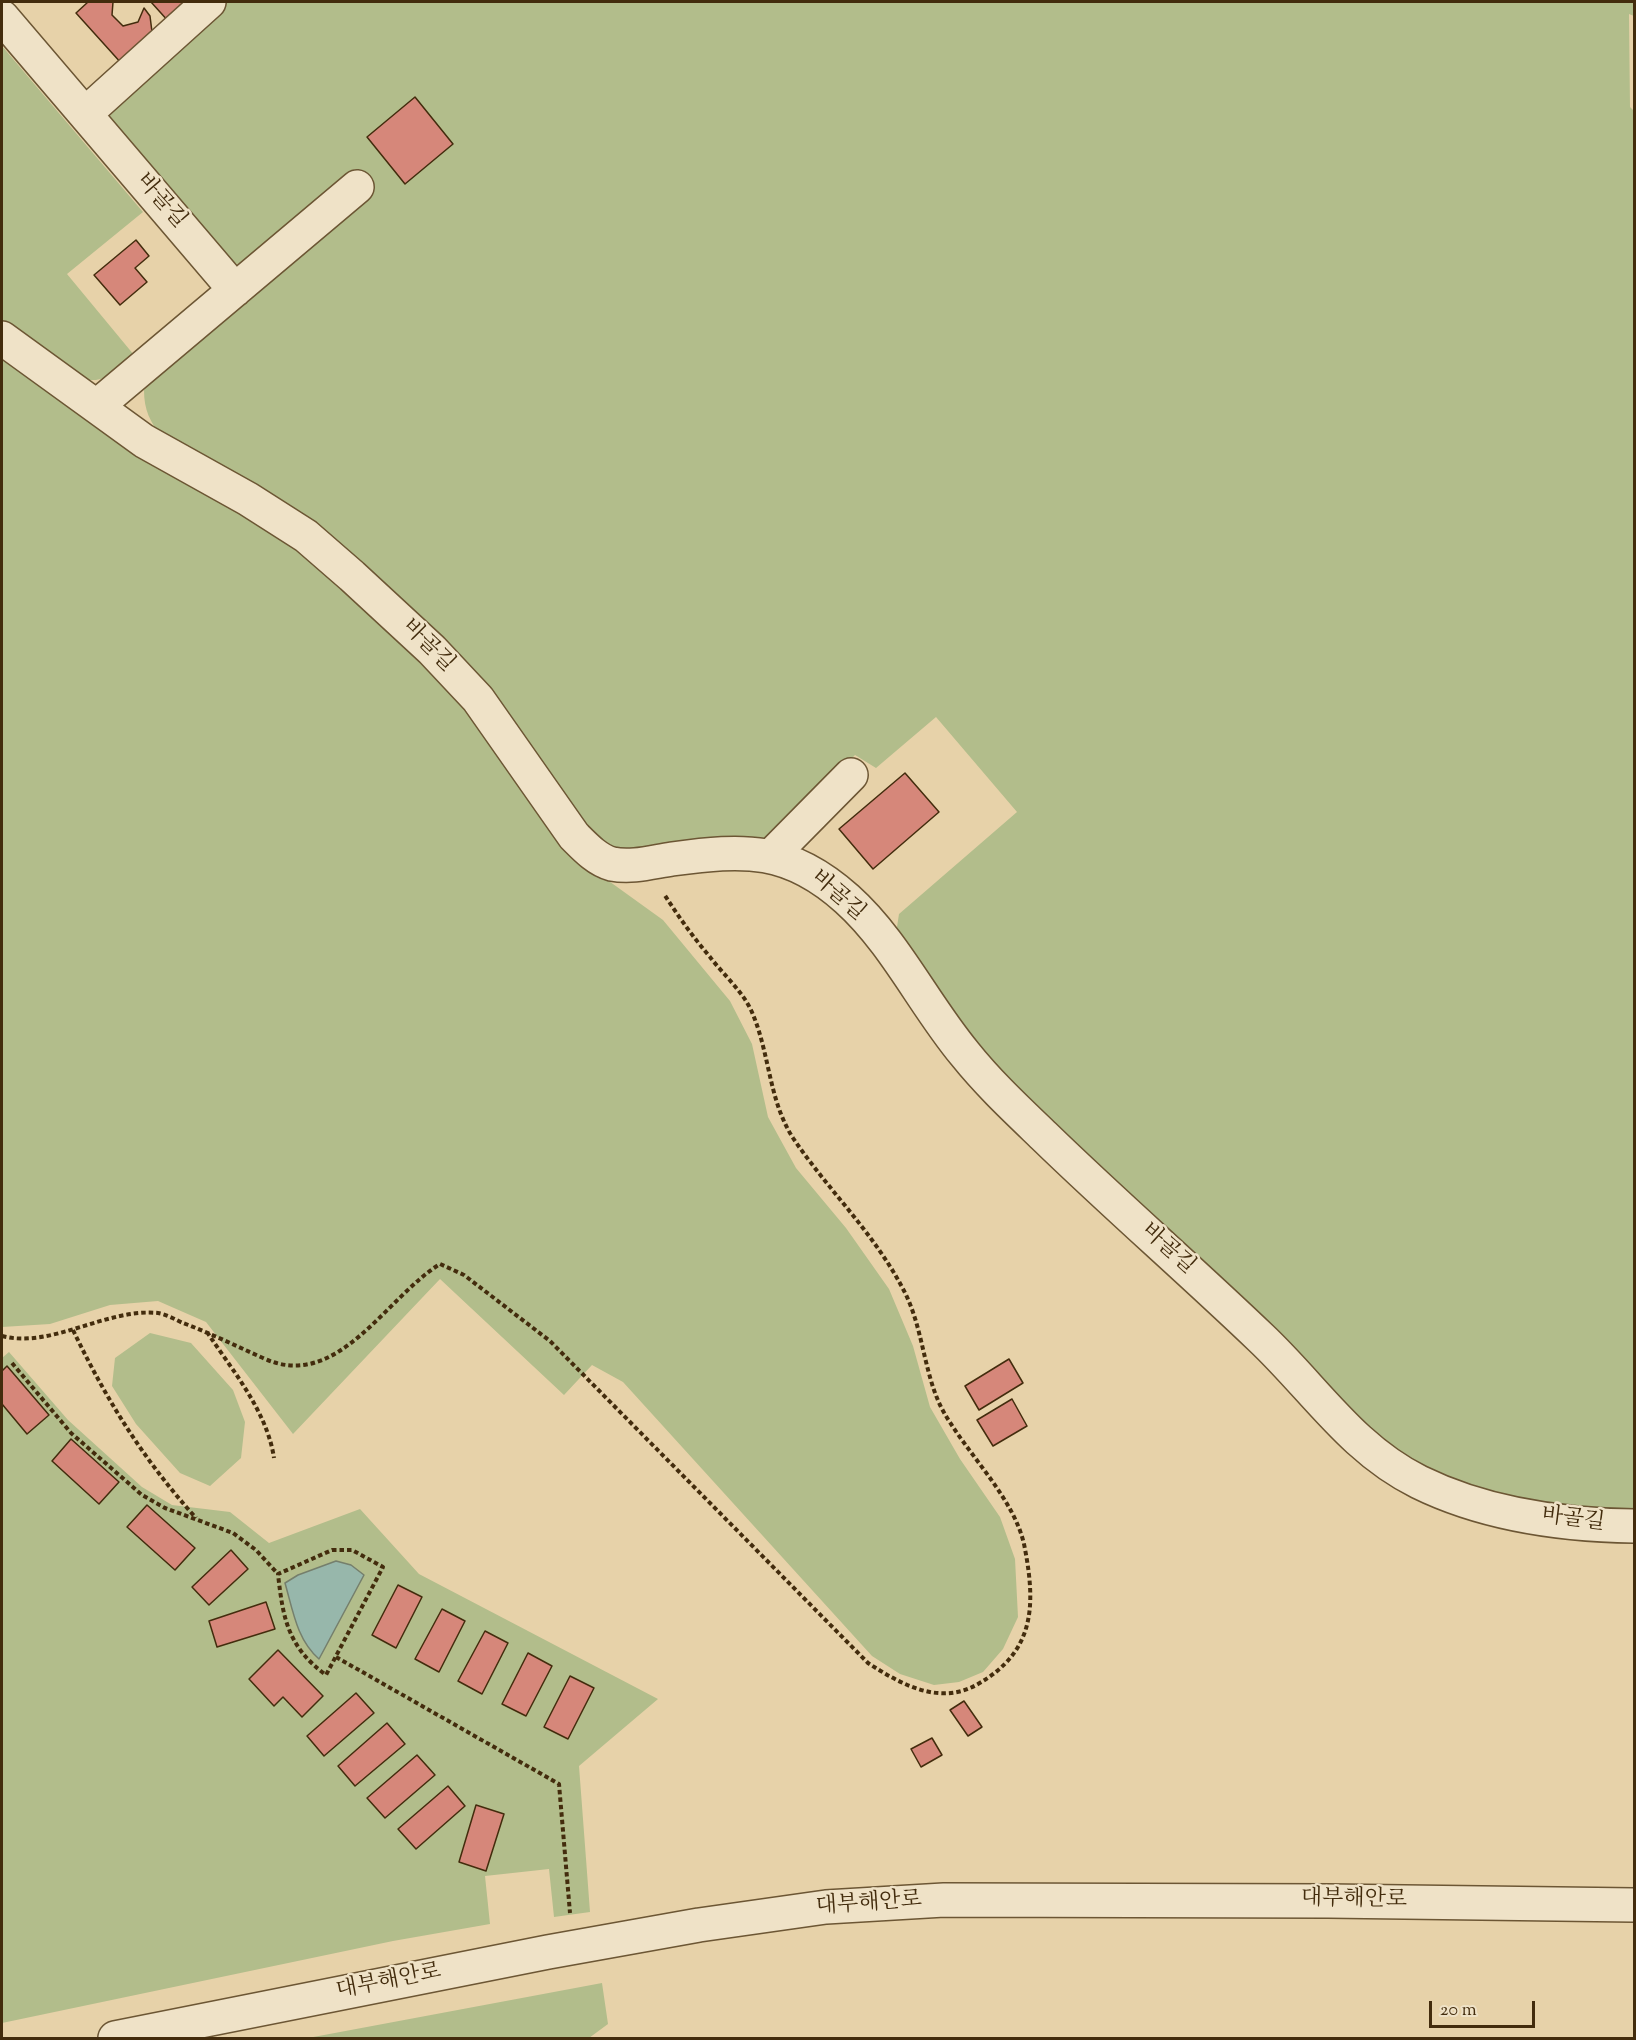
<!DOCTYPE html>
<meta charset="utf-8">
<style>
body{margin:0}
#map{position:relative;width:1636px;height:2040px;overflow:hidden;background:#e7d2a9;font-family:"Sorts Mill Goudy",serif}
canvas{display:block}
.frame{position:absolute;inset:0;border:3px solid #432c0d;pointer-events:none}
.scale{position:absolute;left:1429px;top:2001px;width:106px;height:27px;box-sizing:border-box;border:3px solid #432c0d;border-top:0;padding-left:8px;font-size:18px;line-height:21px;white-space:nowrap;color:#432c0d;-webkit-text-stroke:4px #efe2c7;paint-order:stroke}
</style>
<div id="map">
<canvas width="1636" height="2040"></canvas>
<div class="frame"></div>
<div class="scale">20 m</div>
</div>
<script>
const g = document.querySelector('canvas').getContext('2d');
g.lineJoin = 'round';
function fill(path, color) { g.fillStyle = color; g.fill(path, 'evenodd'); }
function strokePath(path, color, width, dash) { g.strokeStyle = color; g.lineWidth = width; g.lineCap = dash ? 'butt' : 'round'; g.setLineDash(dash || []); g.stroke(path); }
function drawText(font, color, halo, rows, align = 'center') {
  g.font = font + ' "Sorts Mill Goudy","Noto Serif KR",serif'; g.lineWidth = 5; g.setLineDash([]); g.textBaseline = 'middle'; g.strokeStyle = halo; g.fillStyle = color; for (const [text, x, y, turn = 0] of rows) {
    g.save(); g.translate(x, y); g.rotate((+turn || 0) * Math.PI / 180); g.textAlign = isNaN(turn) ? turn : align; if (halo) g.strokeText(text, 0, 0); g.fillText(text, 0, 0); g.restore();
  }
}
fill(new Path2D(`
 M225 2H1634V16L1629 14 1630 107 1634 111V1518L1465 1491 1374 1442 1012 1091 895 940 899 914 1017 812 936 717 876 768 855 755 774 839 624 856 592 840 497 708 162 437C150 422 144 410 144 390L157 376 374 191 355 169 252 260 237 264 223 256 101 111Z
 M2 46 143 212 67 274 134 355 113 376 96 380H76L2 326Z
 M2 353 277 529 469 702 588 866 663 920 730 1001 752 1044 768 1117 796 1168 846 1228 889 1289 913 1346 930 1407 960 1459 1000 1517 1015 1559 1018 1617 1003 1649 983 1672 959 1682 934 1685 900 1674 872 1656 623 1382 592 1365 564 1395 440 1279 293 1434 206 1322 158 1301 110 1305 50 1324 2 1327Z
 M150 1333 191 1343 233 1390 245 1422 241 1458 210 1486 180 1473 136 1424 112 1386 115 1358Z
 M9 1352 68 1420 142 1487 172 1505 230 1512 269 1543 360 1509 419 1574 658 1699 579 1766 590 1912 554 1917 549 1869 485 1876 490 1924 393 1941 2 2023V1358Z
 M602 1983 608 2024 589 2038H308Z`), '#b2bd8b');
const water = new Path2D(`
 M336 1561 351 1565 364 1575 319 1659C297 1640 293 1611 285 1583L298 1575Z`);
fill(water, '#97b7ab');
strokePath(water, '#757f6c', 1.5);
const building = new Path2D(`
 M88 2H113L112 15 123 26 138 22 144 8 150 16 152 32 122 64 76 13Z
 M151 2H192L169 22Z
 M415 97 453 144 405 184 367 137Z
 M136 240 149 256 135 268 147 282 120 305 94 275Z
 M905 773 939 812 873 869 839 829Z
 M1009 1359 1023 1383 979 1410 965 1386Z
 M7 1366 49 1415 27 1434 2 1404V1371Z
 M1012 1399 1027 1426 993 1446 977 1420Z
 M71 1439 119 1482 99 1504 52 1461Z
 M147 1505 195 1548 175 1570 127 1527Z
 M231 1550 248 1569 209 1605 192 1587Z
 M398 1585 422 1597 396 1648 372 1635Z
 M266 1602 275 1629 217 1647 209 1621Z
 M442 1609 465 1621 439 1672 415 1659Z
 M485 1631 508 1643 482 1694 458 1681Z
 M278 1650 323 1696 302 1717 283 1697 274 1706 249 1679Z
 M528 1653 552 1666 526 1716 502 1704Z
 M570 1676 594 1688 568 1739 544 1727Z
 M356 1693 374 1713 324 1756 307 1736Z
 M964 1701 982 1727 968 1736 950 1710Z
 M387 1723 405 1744 355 1786 338 1766Z
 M932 1738 942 1755 921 1767 911 1749Z
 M417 1755 435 1775 385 1818 367 1798Z
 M448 1786 465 1806 416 1849 398 1829Z
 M476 1805 504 1814 486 1871 459 1862Z`);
fill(building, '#d6877a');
strokePath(building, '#432c0d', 1.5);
const minor = new Path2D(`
 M2 17 235 290
 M85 114 209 2
 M2 338 144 441 248 499 306 536 352 576 432 650 478 699 574 836C585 847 597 860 612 864 632 868 652 862 672 859 745 849 789 847 847 899 895 942 924 1005 965 1054 989 1084 1017 1110 1044 1136 1115 1205 1190 1270 1261 1338 1314 1388 1352 1449 1419 1482 1484 1514 1562 1525 1634 1526
 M97 406 357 187
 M771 856 851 775
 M115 2038 548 1952 699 1925 826 1907 944 1900 1328 1901 1634 1905`);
strokePath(minor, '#6c5634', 36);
strokePath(new Path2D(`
 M73 1330C107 1401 143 1459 196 1518
 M207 1332C232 1370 267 1411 274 1458
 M2 1336C51 1349 106 1308 158 1313 166 1314 176 1320 183 1323 210 1333 236 1346 263 1358 337 1393 386 1297 440 1264L464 1275 550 1341 868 1663C902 1685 940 1706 978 1684 1034 1652 1036 1607 1025 1549 1016 1498 965 1453 941 1407 923 1370 923 1326 903 1289 874 1233 828 1190 793 1138 768 1099 770 1052 751 1010 742 991 723 974 710 957 693 937 678 916 664 894
 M12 1363 71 1433 142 1495 165 1508 233 1533 256 1550 278 1574
 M332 1550H352L383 1567 326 1675C288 1647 283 1619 278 1574Z
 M336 1657 559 1784 570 1913`), '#432c0d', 4, [4.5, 3]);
strokePath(minor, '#efe2c7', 33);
drawText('22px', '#432c0d', '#efe2c7', [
 ["바골길",160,202,49],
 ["바골길",427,647,45],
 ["바골길",837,897,41],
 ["바골길",1167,1250,42],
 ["바골길",1573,1521,7],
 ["대부해안로",1354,1901,1],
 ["대부해안로",869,1905,-4],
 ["대부해안로",389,1983,-11]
]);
</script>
